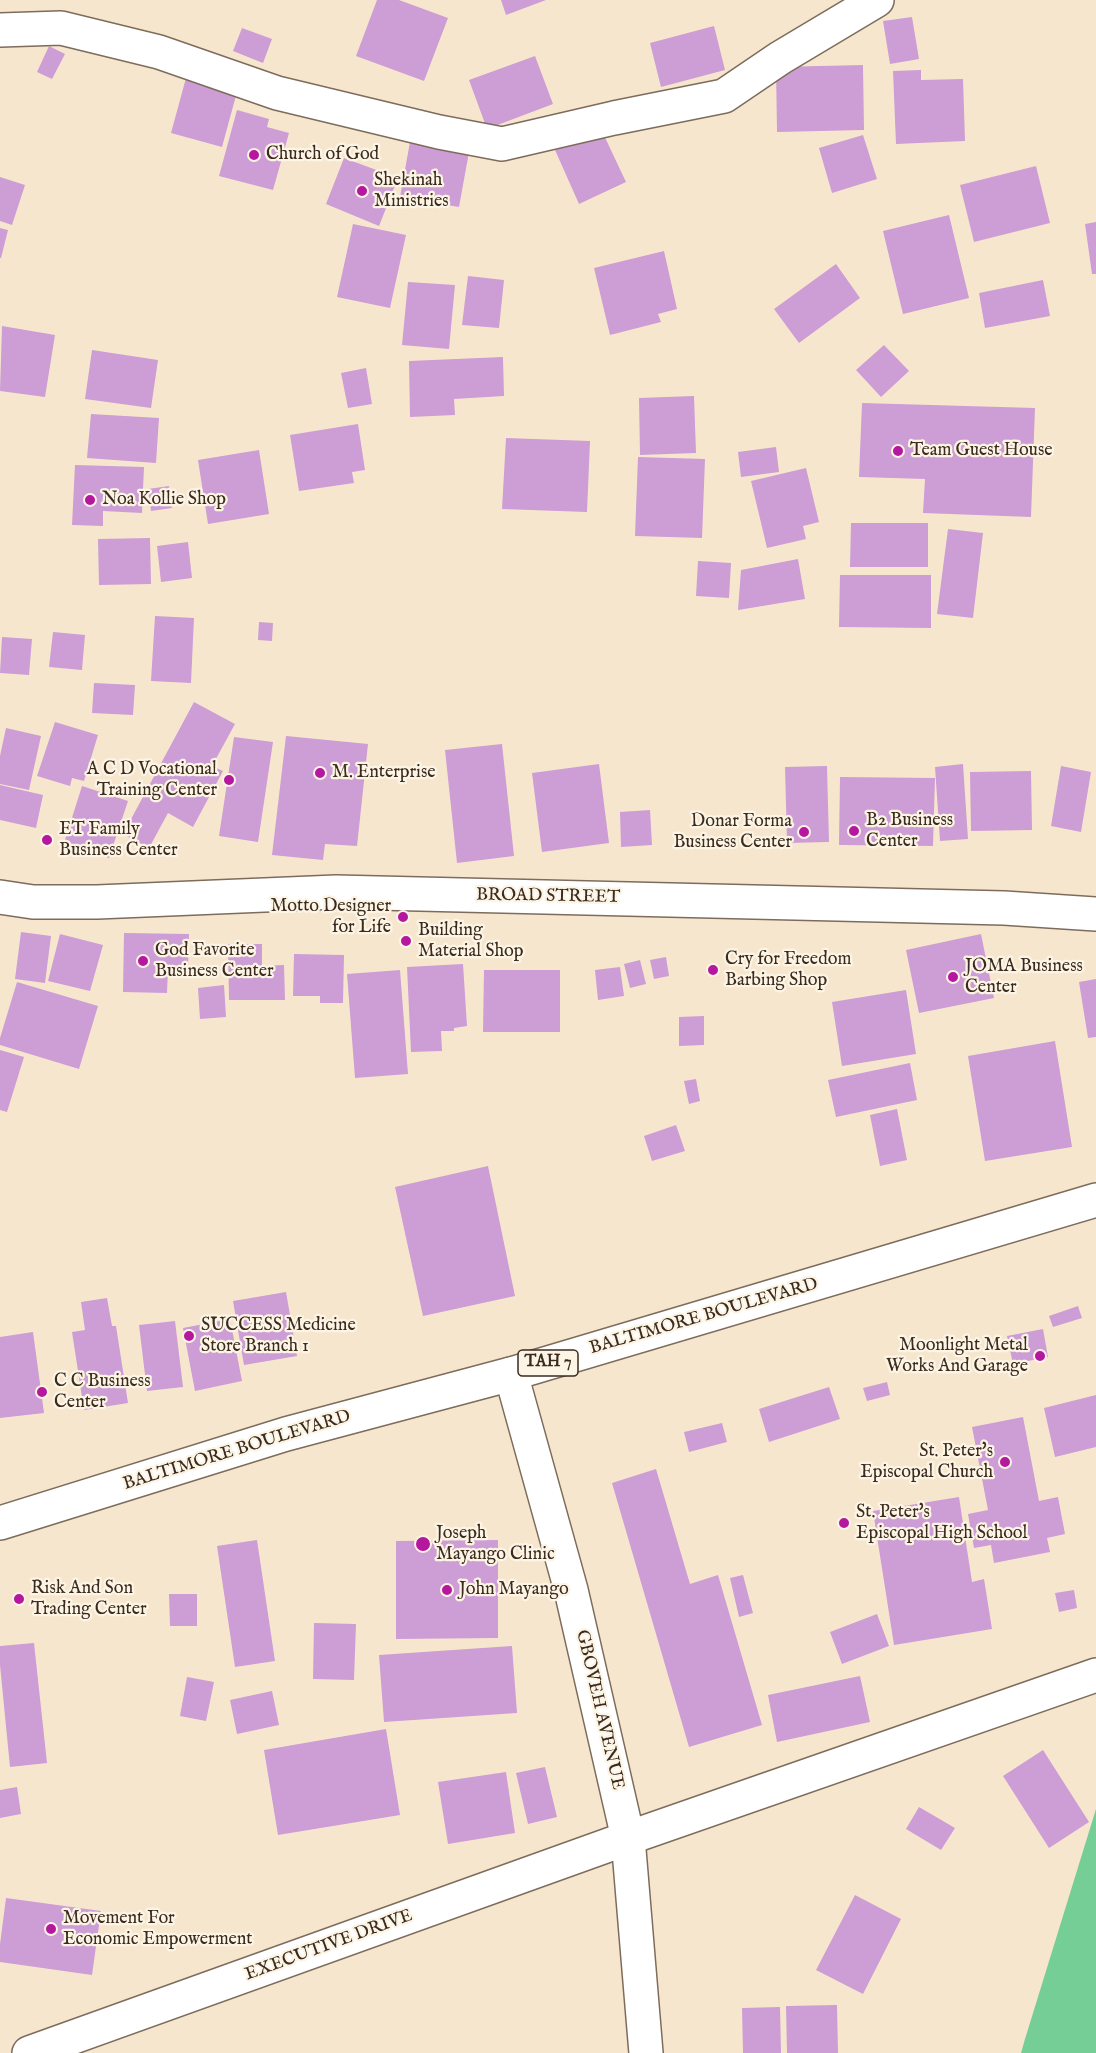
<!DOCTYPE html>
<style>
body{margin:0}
canvas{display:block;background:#f7e6ce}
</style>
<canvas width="1096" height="2053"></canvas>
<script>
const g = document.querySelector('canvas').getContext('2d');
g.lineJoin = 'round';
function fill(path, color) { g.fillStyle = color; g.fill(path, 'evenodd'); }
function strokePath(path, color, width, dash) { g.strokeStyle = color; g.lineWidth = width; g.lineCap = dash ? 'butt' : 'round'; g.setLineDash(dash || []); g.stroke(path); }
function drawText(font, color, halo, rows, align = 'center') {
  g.font = font + ' "IM FELL English",serif'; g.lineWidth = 4.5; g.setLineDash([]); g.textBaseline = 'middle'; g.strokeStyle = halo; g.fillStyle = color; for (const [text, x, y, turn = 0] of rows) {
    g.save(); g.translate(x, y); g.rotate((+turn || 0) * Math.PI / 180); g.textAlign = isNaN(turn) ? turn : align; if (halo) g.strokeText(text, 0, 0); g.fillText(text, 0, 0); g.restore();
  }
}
fill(new Path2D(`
 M1096 1809V2053H1021L1025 2039Z`), '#74ce95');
fill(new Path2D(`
 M377 0H399L448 18 424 81 356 56Z
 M501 0H546L506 15Z
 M912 17 919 59 890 64 883 21Z
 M714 26 725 70 661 87 650 43Z
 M242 28 272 39 263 63 233 51Z
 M49 46 65 54 52 79 37 72Z
 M535 56 553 104 487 129 469 80Z
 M863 65 864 130 777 132 776 67Z
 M921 70V80L963 79 965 141 896 144 893 71Z
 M186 78 237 92 222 147 171 133Z
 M237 110 269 119 267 127 289 133 273 190 219 176Z
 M601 129 626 182 579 204 555 150Z
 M863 135 877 179 832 193 819 148Z
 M410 142 469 152 459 207 400 197Z
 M344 158 398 178 379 226 326 204Z
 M1036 166 1050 223 974 242 960 185Z
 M0 177 25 185 12 225 0 221Z
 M949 215 969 298 903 314 883 231Z
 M1096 222V274H1092L1085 224Z
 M353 224 406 235 390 308 337 297Z
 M0 228 8 230 1 258H0Z
 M664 251 677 309 658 314 661 322 610 335 594 268Z
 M836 264 860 298 799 343 774 309Z
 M468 276 504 280 499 328 462 325Z
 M1043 280 1050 316 985 328 979 293Z
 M408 282 455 285 449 349 402 345Z
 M2 326 55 335 45 397 0 391Z
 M884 345 909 371 881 397 856 370Z
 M92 350 158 360 151 408 85 399Z
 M503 357 504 396 454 399 455 415 410 417 409 361Z
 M366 368 372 404 348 408 341 373Z
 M694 396 696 453 640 455 639 398Z
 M862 403 1035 408 1031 517 923 513 925 479 859 477Z
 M91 414 159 418 156 463 87 458Z
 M358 424 365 470 352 472 354 483 299 491 290 435Z
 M506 438 590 441 587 512 502 509Z
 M776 447 779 472 741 477 738 452Z
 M259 450 269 514 208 524 198 460Z
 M638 457 705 459 702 538 635 536Z
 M75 465 144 467 142 513 103 511V526L72 525Z
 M806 468 819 522 803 526 806 539 767 548 751 481Z
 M169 486 172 508 151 511 148 489Z
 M851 523H928V567H850Z
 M948 529 983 533 973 618 937 614Z
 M150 538 151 584 99 585 98 539Z
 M188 542 192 578 161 582 157 546Z
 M798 559 805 599 738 610 741 570Z
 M698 561 731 563 729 598 696 596Z
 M840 575H931V628L839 627Z
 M155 616 194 618 191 683 151 681Z
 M259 622 273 623 272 641 258 640Z
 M53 632 85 635 82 670 49 667Z
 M2 637 32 639 29 675 0 673Z
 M94 683 135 685 133 715 92 713Z
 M194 702 235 724 212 766 223 771 193 827 168 813 149 848 123 834Z
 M55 722 98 735 84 781 72 778 70 786 37 776Z
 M6 728 41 736 29 790 0 784V756Z
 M286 736 368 744 357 846 325 844 323 860 272 855Z
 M234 737 273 742 258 842 219 836Z
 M502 744 514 856 457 863 445 750Z
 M599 764 609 843 542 852 532 773Z
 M963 764 968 839 940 841 935 767Z
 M827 766 829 842 787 843 785 767Z
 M1061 766 1091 772 1081 832 1051 826Z
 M1031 771 1032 830 971 831 970 772Z
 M840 777 935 778 933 846 839 845Z
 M0 785 43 795 36 828 0 820Z
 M82 786 128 801 109 858 64 843Z
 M650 810 652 845 621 847 620 812Z
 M21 932 51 936 45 983 15 979Z
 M124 933 189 934 188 969H168L167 993 123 992Z
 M60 934 103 945 90 991 48 981Z
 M981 934 994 998 919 1013 906 950Z
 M228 944H262V966L284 965 285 1000H229Z
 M294 954 344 955 343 1003H320V996H293Z
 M666 957 669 976 654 979 650 960Z
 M640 960 646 984 630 988 624 964Z
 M463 964 467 1026 454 1028V1031H441L442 1051 411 1052 407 967Z
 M620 967 624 996 598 1000 595 970Z
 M400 970 408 1074 355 1078 347 974Z
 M484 970H560V1032H483Z
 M1096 979V1037L1088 1038 1079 982Z
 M17 982 98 1006 79 1069 0 1045V1038Z
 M224 985 226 1017 200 1019 198 988Z
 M906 990 916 1054 842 1066 832 1002Z
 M704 1016V1045L679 1046V1017Z
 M1055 1041 1072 1147 985 1161 968 1056Z
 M0 1050 24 1057 7 1112 0 1110Z
 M910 1063 917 1100 836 1117 828 1080Z
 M696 1079 700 1101 689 1104 684 1081Z
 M897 1109 907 1160 880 1166 870 1115Z
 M676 1125 685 1151 652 1161 644 1136Z
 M488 1166 515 1296 423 1316 395 1187Z
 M286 1292 297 1356 244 1365 233 1301Z
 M107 1298 112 1326H116L128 1403 84 1410 72 1332 85 1330 81 1302Z
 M1078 1306 1082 1318 1053 1327 1049 1316Z
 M230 1319 242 1381 195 1391 183 1328Z
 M175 1321 183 1387 147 1391 139 1325Z
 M1043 1329 1048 1357 1013 1364 1007 1336Z
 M33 1332 44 1413 0 1418V1337Z
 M887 1382 890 1395 867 1401 863 1388Z
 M829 1387 840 1419 769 1442 759 1409Z
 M1096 1395V1447L1055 1457 1044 1408Z
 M1023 1417 1039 1501 1058 1497 1065 1534 1047 1538 1050 1552 994 1563 991 1545 974 1548 968 1514 988 1510 972 1427Z
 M722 1423 727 1442 689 1452 684 1432Z
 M656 1469 690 1584 718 1575 762 1725 689 1747 612 1483Z
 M959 1497 972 1582 984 1579 992 1629 894 1645 873 1511Z
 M257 1540 275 1661 235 1667 217 1546Z
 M498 1540V1638L396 1639V1541Z
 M743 1575 753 1613 739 1617 730 1578Z
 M1074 1590 1077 1608 1059 1612 1055 1593Z
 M169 1594H197V1626H170Z
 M877 1614 889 1646 842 1664 830 1632Z
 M314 1623 356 1624 354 1680 313 1679Z
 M34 1643 47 1763 10 1767 0 1665V1646Z
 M512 1646 517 1713 384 1722 379 1655Z
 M860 1676 870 1722 777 1742 768 1695Z
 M187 1677 214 1682 206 1721 180 1716Z
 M272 1691 279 1725 237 1734 230 1700Z
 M386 1729 400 1815 278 1835 264 1750Z
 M1043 1750 1089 1822 1049 1848 1003 1776Z
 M545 1767 557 1817 528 1824 516 1773Z
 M506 1772 515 1833 448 1844 438 1782Z
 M17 1787 21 1814 0 1818V1790Z
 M919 1807 955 1828 941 1850 906 1829Z
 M855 1895 901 1919 863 1994 816 1970Z
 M6 1898 101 1911 92 1975 0 1962V1944Z
 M837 2005 838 2053H787L786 2006Z
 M780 2007 781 2053H743L742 2008Z`), '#cd9dd6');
const minor = new Path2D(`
 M0 30 61 28 159 52 277 93 439 132 502 144 614 118 724 96 780 58 877 0
 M0 897 33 902H97L336 892 1004 908 1096 914
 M511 1374 571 1590 628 1838
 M29 2053 628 1838 1096 1675`);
const major = new Path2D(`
 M628 1838 646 2053`);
const highway = new Path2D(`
 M0 1523 286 1434 511 1374 1096 1200`);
strokePath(minor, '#7d6c5c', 36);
strokePath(major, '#7d6c5c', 36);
strokePath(highway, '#7d6c5c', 36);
strokePath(minor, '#fff', 33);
strokePath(major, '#fff', 33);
strokePath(highway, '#fff', 33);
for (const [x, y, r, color] of [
 [254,155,6,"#b5179e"],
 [362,191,6,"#b5179e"],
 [898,451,6,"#b5179e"],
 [90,500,6,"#b5179e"],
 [320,773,6,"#b5179e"],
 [229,780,6,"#b5179e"],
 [854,831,6,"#b5179e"],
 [804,832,6,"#b5179e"],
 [47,840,6,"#b5179e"],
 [403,917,6,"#b5179e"],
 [406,941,6,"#b5179e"],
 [143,961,6,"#b5179e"],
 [713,970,6,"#b5179e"],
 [953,977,6,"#b5179e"],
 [189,1336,6,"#b5179e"],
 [1040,1356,6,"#b5179e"],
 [42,1392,6,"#b5179e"],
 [1005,1462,6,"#b5179e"],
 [844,1523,6,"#b5179e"],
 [423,1544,8,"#b5179e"],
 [447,1590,6,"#b5179e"],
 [19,1599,6,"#b5179e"],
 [51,1929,6,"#b5179e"]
]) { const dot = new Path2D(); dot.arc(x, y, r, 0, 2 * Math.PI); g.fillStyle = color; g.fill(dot); strokePath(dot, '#fcf5e5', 2); }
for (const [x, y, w] of [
 [548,1363,60]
]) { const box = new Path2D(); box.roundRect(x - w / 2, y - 13, w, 26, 4.5); g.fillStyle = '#fcf5e5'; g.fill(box); strokePath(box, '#3b2a1e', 1.5); }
drawText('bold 16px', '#3b2a1e', null, [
 ["TAH 7",548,1363]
]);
drawText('18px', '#3b2a1e', '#fcf5e5', [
 ["Church of God",266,155],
 ["Shekinah",374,181],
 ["Ministries",374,202],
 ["Team Guest House",910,451],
 ["Noa Kollie Shop",102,500],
 ["A C D Vocational",217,770,"right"],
 ["Training Center",217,791,"right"],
 ["M. Enterprise",332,773],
 ["B2 Business",866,821],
 ["Center",866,842],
 ["Donar Forma",792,822,"right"],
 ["Business Center",792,843,"right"],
 ["ET Family",59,830],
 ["Business Center",59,851],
 ["Motto Designer",391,907,"right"],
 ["for Life",391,928,"right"],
 ["Building",418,931],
 ["Material Shop",418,952],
 ["God Favorite",155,951],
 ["Business Center",155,972],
 ["Cry for Freedom",725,960],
 ["Barbing Shop",725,981],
 ["JOMA Business",965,967],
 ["Center",965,988],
 ["SUCCESS Medicine",201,1326],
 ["Store Branch 1",201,1347],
 ["Moonlight Metal",1028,1346,"right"],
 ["Works And Garage",1028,1367,"right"],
 ["C C Business",54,1382],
 ["Center",54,1403],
 ["St. Peter's",993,1452,"right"],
 ["Episcopal Church",993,1473,"right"],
 ["St. Peter's",856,1513],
 ["Episcopal High School",856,1534],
 ["Joseph",436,1534],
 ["Mayango Clinic",436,1555],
 ["Risk And Son",31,1589],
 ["Trading Center",31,1610],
 ["John Mayango",459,1590],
 ["Movement For",63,1919],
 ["Economic Empowerment",63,1940]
], 'left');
drawText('18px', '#3b2a1e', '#fcf5e5', [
 ["BROAD STREET",548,897,1],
 ["BALTIMORE BOULEVARD",704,1317,-16],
 ["BALTIMORE BOULEVARD",237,1451,-17],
 ["GBOVEH AVENUE",599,1710,77],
 ["EXECUTIVE DRIVE",329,1946,-20]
]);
</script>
